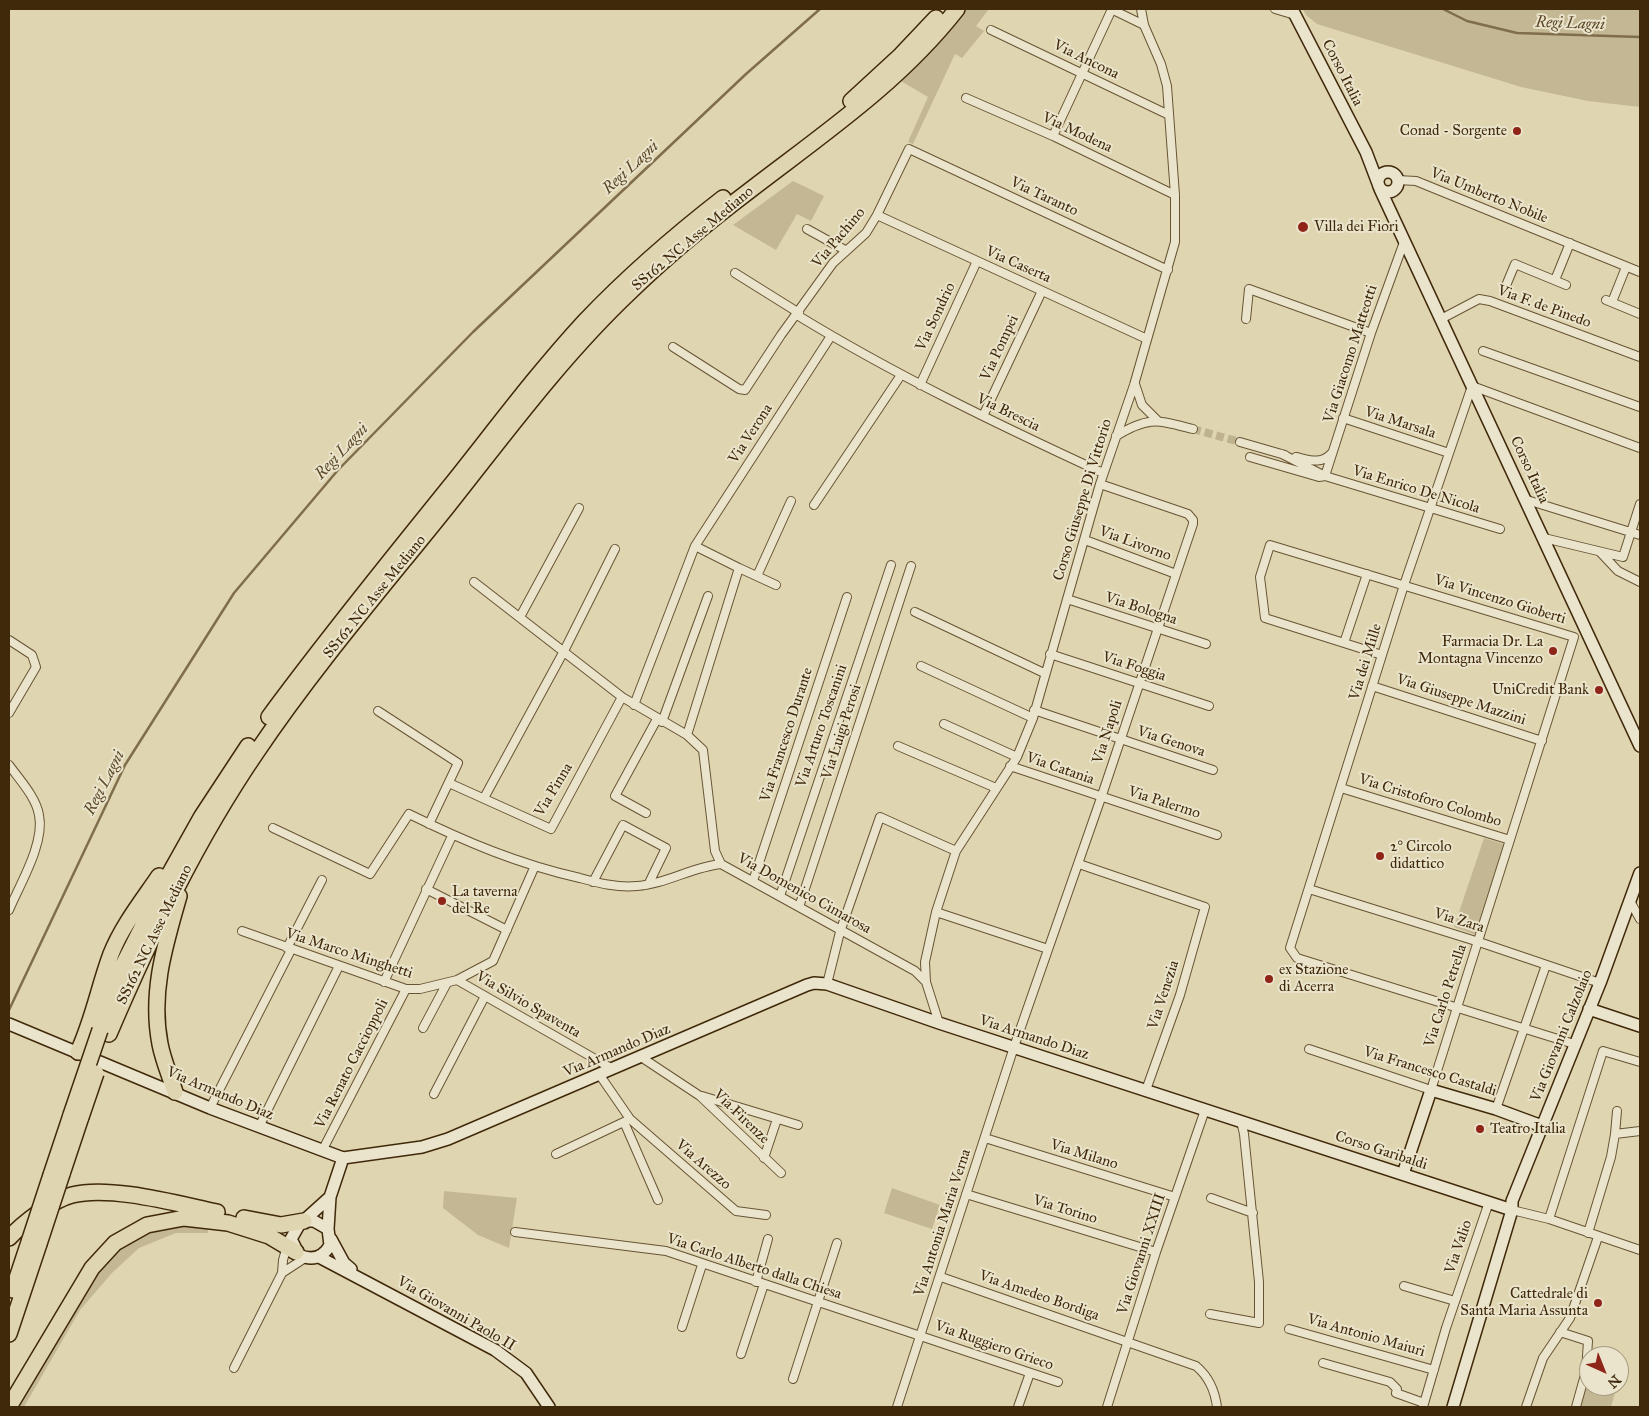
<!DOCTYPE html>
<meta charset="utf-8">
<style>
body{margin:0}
#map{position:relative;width:1649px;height:1416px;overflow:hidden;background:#dfd5b0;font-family:"IM FELL Great Primer",serif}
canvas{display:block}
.frame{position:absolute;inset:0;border:10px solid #40290a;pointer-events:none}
.north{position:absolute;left:1579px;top:1346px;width:50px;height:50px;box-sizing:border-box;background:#eae4cc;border:1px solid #a6997e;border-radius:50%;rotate:136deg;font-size:14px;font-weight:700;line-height:20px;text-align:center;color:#40290a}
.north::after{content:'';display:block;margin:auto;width:18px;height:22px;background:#8f2418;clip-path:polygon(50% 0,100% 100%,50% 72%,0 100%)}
</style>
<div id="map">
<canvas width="1649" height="1416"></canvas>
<div class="frame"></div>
<div class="north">N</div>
</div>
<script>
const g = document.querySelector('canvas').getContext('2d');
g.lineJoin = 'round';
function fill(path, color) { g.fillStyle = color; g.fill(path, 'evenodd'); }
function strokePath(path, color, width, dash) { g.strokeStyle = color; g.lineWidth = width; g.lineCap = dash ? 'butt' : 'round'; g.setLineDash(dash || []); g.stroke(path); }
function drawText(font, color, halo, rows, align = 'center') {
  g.font = font + ' "IM FELL Great Primer",serif'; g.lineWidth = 4; g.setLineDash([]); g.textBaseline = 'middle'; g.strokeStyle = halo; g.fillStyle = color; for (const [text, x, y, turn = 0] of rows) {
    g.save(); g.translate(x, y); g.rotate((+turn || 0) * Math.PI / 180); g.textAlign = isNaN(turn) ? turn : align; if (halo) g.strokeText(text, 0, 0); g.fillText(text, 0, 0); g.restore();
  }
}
fill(new Path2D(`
 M966 9H989L976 26 984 31 962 58 955 54 913 144 908 142 928 97 901 81Z
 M1303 9H1640V107L1588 101 1521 87 1317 24 1306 15Z
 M793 181 824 196 811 221 797 214 776 250 733 225Z
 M1484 838 1506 845 1476 935 1454 927Z
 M892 1188 940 1205 932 1229 884 1213Z
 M444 1191 517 1198 509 1248 478 1235 443 1208Z
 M208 1224V1233H176L139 1248 112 1273 80 1310 24 1407H15L95 1272 110 1254 160 1225Z
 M1589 1377V1386H1617L1611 1407H1580Z`), '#c4b894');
strokePath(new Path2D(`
 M1443 9 1467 21 1517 33 1640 37
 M9 1010 125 765 234 593 338 470 473 332 746 74 820 9`), '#7f6d4c', 2.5);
strokePath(new Path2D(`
 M1193 429 1240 442`), '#bfb38f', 8, [8, 4]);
const street = new Path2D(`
 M1111 9 1144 25
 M1275 9 1295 15
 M991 30 1169 115
 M966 98 1053 136 1175 195
 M1053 136 1112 9
 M1397 180 1416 181 1640 272
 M877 215 1147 339
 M807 229 845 250
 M735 273 799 313
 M1555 280 1570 243
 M1505 288 1515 264 1566 285
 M1606 300 1640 314
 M1612 302 1626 267
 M797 315C895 375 999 425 1103 473
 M1246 319 1249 289 1371 333
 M1441 319 1479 299 1490 301 1640 357
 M673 347 739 389 745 390 781 335 833 263 866 233 877 215 909 149 1168 270
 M1483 351 1640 407
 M1135 384 1142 405 1157 420
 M920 385 977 261
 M983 416 1042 291
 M1343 418 1449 453
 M1116 436C1149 416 1157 420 1193 429
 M1240 442 1285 455
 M1282 454 1325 476 1500 529
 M1250 457 1319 477 1325 476 1371 333 1404 242
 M1296 457C1310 460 1321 465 1332 453
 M1527 500 1640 535
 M814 505 901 375
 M1544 538 1623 557 1640 504
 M1085 540 1176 574
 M1601 553 1618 571 1640 582
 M739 568 776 585
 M757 576 791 501
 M474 582 622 697 687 735 703 750 715 851 721 864 915 971 926 982 939 1023
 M1067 599 1206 644
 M915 612 1044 673
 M520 617 579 508
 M9 640 32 655 36 667 9 713
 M1344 643 1367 574
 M1050 654 1209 706
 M1382 655 1265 618 1260 577 1270 545 1574 637
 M921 666 1033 718
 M1372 686 1542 741
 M634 705 695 546
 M1034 710 1213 770
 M378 711 458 763 429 824
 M662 722 708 596
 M944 724 1017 757
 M687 735 739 568 695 546 831 336
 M898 746 996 788
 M9 765C19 779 36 797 39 815 45 843 20 884 9 910
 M1010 766 1217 835
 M449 783 551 829 622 697
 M1341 788 1510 840
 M484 798 564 651 615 549
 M646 813 615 796 657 719
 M273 828 370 874 409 814C466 842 518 864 580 878 599 883 617 888 637 886 666 884 692 867 721 864
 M1079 864 1205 907 1180 995 1146 1090
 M753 881 847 597
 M593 882 623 825 666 848 649 883
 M426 889 507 930
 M1309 889 1479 942 1600 983
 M780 896 891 565
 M1630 901 1640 919
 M799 907 911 566
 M936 912 1048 949
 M242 931 406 989H420L457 980 493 961 534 868
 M287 948 322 880
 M457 980 611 1068
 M384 982 452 836
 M926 982 925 962 936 912 956 851 1017 757 1033 718 1100 484 1134 385 1175 242V195L1167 86 1161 64 1144 25 1141 9
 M827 984 840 932 880 817 956 851
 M423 1028 447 983
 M1574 1044 1297 958 1290 948 1404 585 1472 386 1640 448
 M1309 1049 1431 1090 1574 637
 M641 1057 700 1096 781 1173
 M599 1074 630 1119 736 1211 766 1215
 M434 1094 485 996
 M702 1096 798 1125
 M210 1108 291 950
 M1496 1109 1546 965
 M624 1122 658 1200
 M259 1127 339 966
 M1615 1134 1617 1111
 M985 1138 1175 1197
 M322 1151 406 989
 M556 1154 628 1120
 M764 1158 777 1119
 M966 1194 1156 1252
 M1211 1198 1253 1213
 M1512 1210 1549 1219 1640 1250
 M1549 1219 1603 1051 1640 1062
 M515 1232 666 1251 1058 1382
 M1588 1233 1611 1157 1615 1134 1640 1131
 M282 1273 283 1260 287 1246
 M941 1277 1196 1366C1208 1376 1215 1391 1217 1407
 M756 1282 768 1239
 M1404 1286 1455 1301
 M1210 1314 1259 1323V1282L1244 1134 1241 1121
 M682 1327 702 1265
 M1289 1329 1434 1370
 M1560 1332 1588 1341 1586 1371 1576 1407
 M741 1354 764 1284
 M1323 1363 1390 1382 1397 1389 1396 1393 1424 1403
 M234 1368 282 1273 305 1258
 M793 1379 837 1243
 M897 1407 1014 1047 1101 798 1193 524V520L1188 514 1100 484
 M1018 1407 1030 1373
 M1107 1407 1156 1252 1205 1110
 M1423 1407 1446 1328 1489 1202
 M1526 1407 1543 1358 1570 1318 1598 1237`);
const secondary = new Path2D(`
 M1292 9 1366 152 1379 186
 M1378 182a10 10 0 1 1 20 0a10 10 0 1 1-20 0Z
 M1380 189 1640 746
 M1589 1009 1640 1026
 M9 1024 210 1108 343 1158 422 1147 448 1139 807 985 814 983 827 984 939 1023 1512 1210
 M1403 1174 1431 1090 1496 1109 1542 1126
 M304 1221H314L328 1229 330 1245C323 1258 312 1261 299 1255L291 1239 299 1225 330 1197
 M328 1229 330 1197 343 1158
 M331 1239 344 1263 351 1269
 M319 1257 495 1350 526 1373 549 1407
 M1453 1407 1512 1210V1201L1600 983 1640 873`);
const highway = new Path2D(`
 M851 101 901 55 936 18
 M269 717C327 638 389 562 451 485 495 430 537 373 585 321 628 276 674 236 723 198
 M100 1030 121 969 165 882 202 816 248 746
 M109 1034C151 936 196 841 256 753 314 667 382 588 447 507 505 434 562 356 631 291 668 255 708 222 749 191 823 134 899 83 957 9
 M78 1052C93 1020 99 986 111 954 122 926 142 901 159 876
 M175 1092C170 1076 163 1060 160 1044 150 992 165 945 179 896
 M62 1174 81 1117
 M51 1175 71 1115
 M244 1218 281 1225 304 1221
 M9 1238C23 1223 52 1200 72 1195 110 1185 178 1204 217 1212
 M13 1290 30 1239
 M9 1334 39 1244
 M9 1407 92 1268 115 1243 147 1225 184 1218 228 1223 269 1236 296 1252`);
strokePath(street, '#685434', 10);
strokePath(secondary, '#40290a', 14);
strokePath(highway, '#40290a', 18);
strokePath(street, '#eae4cc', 8);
strokePath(secondary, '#eae4cc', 11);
strokePath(highway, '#dfd5b0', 15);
const highwayBridge = new Path2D(`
 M71 1115 100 1030
 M81 1117 96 1073
 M30 1239 51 1175
 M39 1244 62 1174`);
strokePath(highwayBridge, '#40290a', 18, []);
strokePath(highwayBridge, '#dfd5b0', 15);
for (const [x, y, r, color] of [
 [1517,131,5,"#8f2418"],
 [1303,227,6,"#8f2418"],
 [1553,651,5,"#8f2418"],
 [1599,690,5,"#8f2418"],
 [1380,856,5,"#8f2418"],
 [442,901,5,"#8f2418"],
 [1269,979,5,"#8f2418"],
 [1480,1129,5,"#8f2418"],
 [1598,1303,5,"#8f2418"]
]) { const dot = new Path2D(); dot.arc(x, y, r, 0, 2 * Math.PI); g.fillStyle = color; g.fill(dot); strokePath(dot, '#eae4cc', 2); }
drawText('15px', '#40290a', '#eae4cc', [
 ["Via Ancona",1086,60,26],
 ["Corso Italia",1342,73,63],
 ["Via Modena",1077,133,25],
 ["Via Umberto Nobile",1489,196,22],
 ["Via Taranto",1044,197,25],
 ["Via Pachino",839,238,-50],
 ["SS162 NC Asse Mediano",693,239,-40],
 ["Via Caserta",1018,265,24],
 ["Via F. de Pinedo",1544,307,20],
 ["Via Sondrio",936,317,-65],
 ["Via Pompei",1000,348,-65],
 ["Via Giacomo Matteotti",1351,354,-72],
 ["Via Brescia",1008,413,26],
 ["Via Marsala",1400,423,18],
 ["Via Verona",751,434,-57],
 ["Corso Italia",1529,470,65],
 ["Via Enrico De Nicola",1416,490,17],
 ["Corso Giuseppe Di Vittorio",1083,500,-73],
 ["Via Livorno",1135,544,20],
 ["SS162 NC Asse Mediano",375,597,-51],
 ["Via Vincenzo Gioberti",1500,600,17],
 ["Via Bologna",1141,609,18],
 ["Via dei Mille",1366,662,-73],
 ["Via Foggia",1134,667,18],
 ["Via Giuseppe Mazzini",1461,700,18],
 ["Via Arturo Toscanini",822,726,-71],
 ["Via Luigi Perosi",842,732,-72],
 ["Via Napoli",1108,732,-72],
 ["Via Francesco Durante",787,735,-72],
 ["Via Genova",1171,742,18],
 ["Via Catania",1060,769,19],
 ["Via Pinna",554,790,-59],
 ["Via Cristoforo Colombo",1430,801,17],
 ["Via Palermo",1164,803,18],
 ["Via Domenico Cimarosa",804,894,29],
 ["Via Zara",1459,921,17],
 ["SS162 NC Asse Mediano",155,935,-64],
 ["Via Marco Minghetti",349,954,18],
 ["Via Venezia",1164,995,-72],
 ["Via Carlo Petrella",1446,996,-72],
 ["Via Silvio Spaventa",528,1005,30],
 ["Via Giovanni Calzolaio",1562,1036,-68],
 ["Via Armando Diaz",1034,1038,18],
 ["Via Armando Diaz",617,1051,-23],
 ["Via Renato Caccioppoli",352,1064,-63],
 ["Via Francesco Castaldi",1430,1072,17],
 ["Via Armando Diaz",220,1094,23],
 ["Via Firenze",741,1117,44],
 ["Corso Garibaldi",1381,1151,18],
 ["Via Milano",1084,1155,17],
 ["Via Arezzo",703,1165,41],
 ["Via Torino",1065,1210,17],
 ["Via Antonia Maria Verna",943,1223,-72],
 ["Via Valio",1459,1247,-71],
 ["Via Giovanni XXIII",1142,1254,-72],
 ["Via Carlo Alberto dalla Chiesa",754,1267,18],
 ["Via Amedeo Bordiga",1039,1296,19],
 ["Via Giovanni Paolo II",456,1314,30],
 ["Via Antonio Maiuri",1366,1336,16],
 ["Via Ruggiero Grieco",994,1346,19]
]);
drawText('15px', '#40290a', '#eae4cc', [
 ["Conad - Sorgente",1507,131,"right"],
 ["Villa dei Fiori",1314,227],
 ["Farmacia Dr. La",1543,642,"right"],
 ["Montagna Vincenzo",1543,659,"right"],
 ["UniCredit Bank",1589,690,"right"],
 ["2° Circolo",1390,847],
 ["didattico",1390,864],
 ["La taverna",452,892],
 ["del Re",452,909],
 ["ex Stazione",1279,970],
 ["di Acerra",1279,987],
 ["Teatro Italia",1490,1129],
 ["Cattedrale di",1588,1294,"right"],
 ["Santa Maria Assunta",1588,1311,"right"]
], 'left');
drawText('italic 16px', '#5a4626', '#eae4cc', [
 ["Regi Lagni",1570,24,2],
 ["Regi Lagni",631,168,-43],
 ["Regi Lagni",342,452,-47],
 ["Regi Lagni",105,783,-63]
]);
</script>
